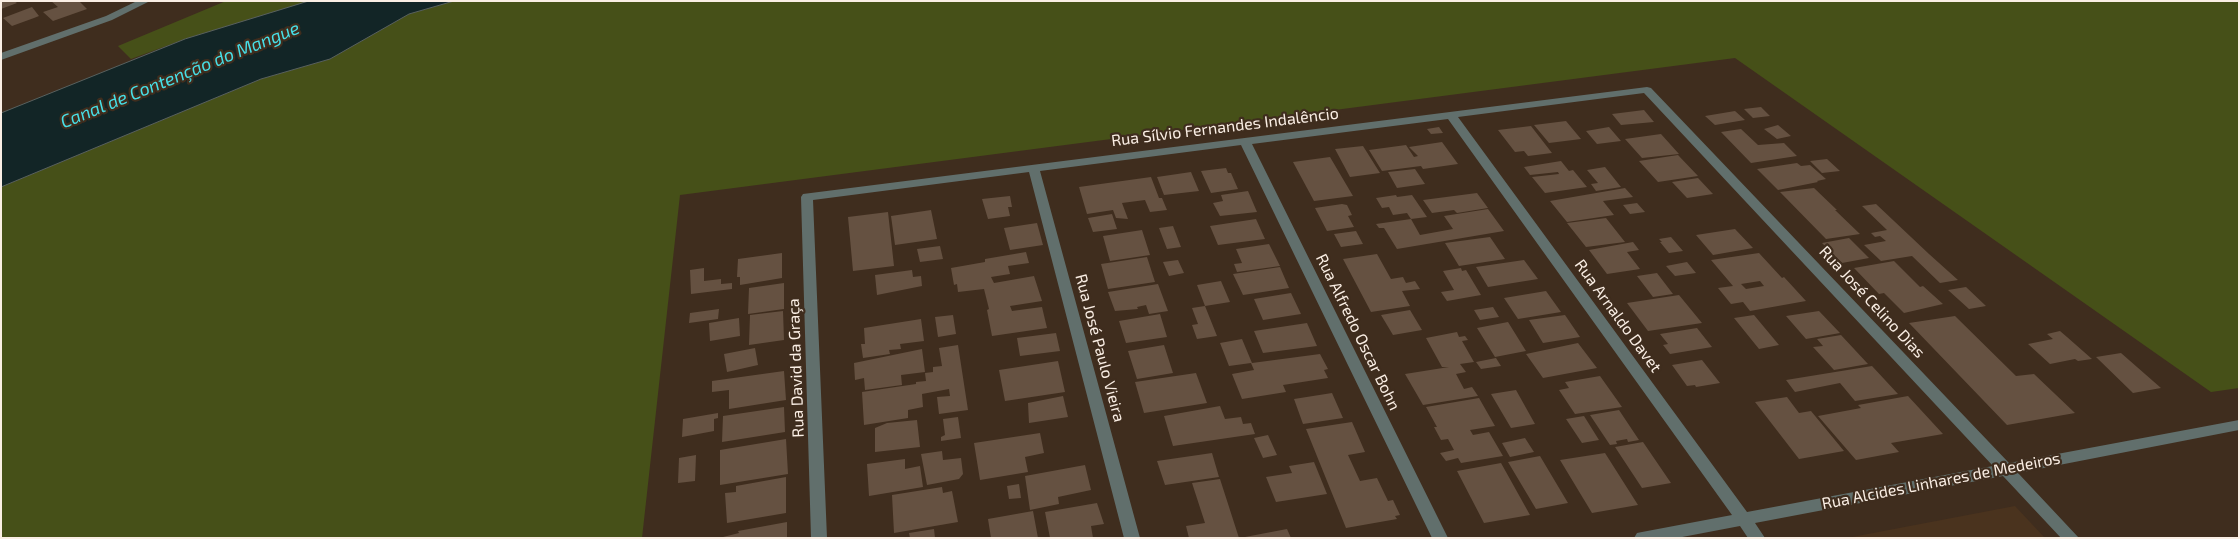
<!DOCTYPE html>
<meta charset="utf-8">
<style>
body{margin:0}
#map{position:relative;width:2240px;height:539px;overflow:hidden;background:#3f2d1e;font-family:"Exo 2",sans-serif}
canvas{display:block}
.frame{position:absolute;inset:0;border:2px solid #faeee4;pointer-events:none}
</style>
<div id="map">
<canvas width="2240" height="539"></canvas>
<div class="frame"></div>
</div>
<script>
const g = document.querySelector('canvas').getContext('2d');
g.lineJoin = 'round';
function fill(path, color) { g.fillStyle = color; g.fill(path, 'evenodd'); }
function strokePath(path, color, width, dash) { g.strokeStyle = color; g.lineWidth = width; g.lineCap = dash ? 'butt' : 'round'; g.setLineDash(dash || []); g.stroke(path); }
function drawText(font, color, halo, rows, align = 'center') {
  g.font = font + ' "Exo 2",sans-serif'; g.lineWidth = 4.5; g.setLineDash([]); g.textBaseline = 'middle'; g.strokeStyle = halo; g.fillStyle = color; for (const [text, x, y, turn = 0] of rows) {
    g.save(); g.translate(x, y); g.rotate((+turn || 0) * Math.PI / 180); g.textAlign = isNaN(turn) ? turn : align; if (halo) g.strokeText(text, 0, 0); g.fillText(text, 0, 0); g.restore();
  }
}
fill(new Path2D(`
 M2015 506 2045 538H1847Z`), '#4a331e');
fill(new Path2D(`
 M226 1H309L185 39 131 59 118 46Z
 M454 1H2239V388L2211 392 1735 58 680 195 642 538H1V187L261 79 330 59 409 14Z`), '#465018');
const water = new Path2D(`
 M309 1H454L409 14 330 59 261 79 1 187V113L185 39Z`);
fill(water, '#122526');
strokePath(water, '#58615f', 1);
fill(new Path2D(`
 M1 1H14L17 3 1 9Z
 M51 1H79L87 9 53 21 43 12 58 7Z
 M32 7 39 16 34 18 12 26 3 18Z
 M1761 107 1770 116 1753 118 1744 109Z
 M1644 110 1654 122 1621 125 1612 114Z
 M1735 111 1745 120 1715 125 1705 116Z
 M1566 121 1581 139 1549 143 1534 125Z
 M1778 125 1791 136 1777 139 1764 129Z
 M1531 126 1552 153 1528 156 1524 151 1515 152 1498 130Z
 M1439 127 1443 133 1431 134 1427 129Z
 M1609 127 1621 141 1597 144 1586 131Z
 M1741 129 1758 145 1784 143 1797 156 1751 163 1721 132Z
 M1661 134 1679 154 1642 158 1625 139Z
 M1442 142 1458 164 1423 169 1421 166 1382 171 1369 150 1406 145 1414 157 1418 156 1409 147Z
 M1363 146 1380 173 1350 177 1335 149Z
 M1678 155 1698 176 1658 182 1639 161Z
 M1330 157 1353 196 1314 201 1293 162Z
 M1827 159 1840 171 1822 173 1810 161Z
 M1561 161 1569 171 1573 170 1587 187 1545 193 1532 177 1559 174 1558 172 1530 175 1524 167Z
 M1797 163 1801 166 1810 165 1826 179 1817 181 1818 182 1778 190 1757 169Z
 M1605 167 1621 187 1596 191 1591 184 1598 183 1587 170Z
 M1226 168 1228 173H1231L1238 189 1211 193 1201 171Z
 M1415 169 1425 184 1397 188 1388 172Z
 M1191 172 1199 191 1164 195 1157 177Z
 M1151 177 1159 198H1162L1167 210 1150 212 1145 200 1122 203 1128 219 1116 218 1113 210 1087 214 1079 187Z
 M1698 178 1713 194 1687 198 1672 182Z
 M1625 188 1633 197 1603 201 1614 215 1567 222 1550 201Z
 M1814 188 1837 210H1835L1860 234 1826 239 1780 192Z
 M1248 191 1257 212 1220 216 1213 203 1223 201 1221 195Z
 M1477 193 1488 208 1457 213 1454 210 1432 213 1423 200Z
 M1396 195 1397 197 1412 195 1427 217 1411 219 1420 235 1453 229 1444 216 1488 209 1504 231 1397 249 1384 228H1379L1376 224 1411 219 1407 213 1393 215 1389 207 1382 208 1376 198Z
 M1010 196 1012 207H1008L1010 216 988 219 982 199Z
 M1637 203 1645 212 1630 214 1623 205Z
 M1342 204 1347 205 1352 215 1348 216 1354 227 1327 231 1315 208Z
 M1876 204 1929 254 1958 280 1940 283 1912 256 1881 261 1864 245 1886 241 1880 236 1875 237 1871 233 1887 230 1862 206Z
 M931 210 937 239 895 245 891 216Z
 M888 212 894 266 853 271 848 217Z
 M1112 214 1117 229 1093 232 1088 218Z
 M1606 218 1625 242 1586 247 1567 223Z
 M1256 219 1265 239 1218 245 1210 226Z
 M1037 223 1043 245 1010 250 1004 228Z
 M1173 226 1181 247 1167 249 1159 228Z
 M1735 229 1753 248 1713 255 1696 235Z
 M1142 230 1150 255 1110 261 1103 236Z
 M1356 231 1363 244 1341 247 1334 234Z
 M1490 237 1505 259 1459 266 1445 243Z
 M1671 237 1683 251 1669 253 1660 242H1662L1659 239Z
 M1849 238 1869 258 1842 263 1822 243Z
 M1633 242 1639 250 1627 252 1640 269 1607 274 1589 250Z
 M1269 244 1280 266 1237 272 1234 264 1242 263 1236 249Z
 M940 246 943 259 920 262 917 249Z
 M1026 252 1029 263 1008 266 1010 274 991 277 994 283 1034 276 1042 301 1010 306 1012 311 1042 307 1047 328 992 336 987 310 989 309 984 289 958 292 957 284 954 285 951 268 985 262V259Z
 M782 253V278L740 285V277H737L738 259Z
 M1759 253 1782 278 1784 277 1806 301 1750 311 1743 302 1731 304 1718 288 1733 286 1711 260ZM1760 281 1764 286 1746 289 1741 284Z
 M1377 254 1391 279 1403 277 1406 283 1415 281 1420 289 1402 291 1410 306 1371 312 1343 259Z
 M1147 257 1155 282 1108 289 1101 264Z
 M1178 260 1184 273 1169 276 1163 262Z
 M1524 260 1538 279 1488 287 1476 267Z
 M1894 261 1920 287 1923 286 1943 304 1904 313 1884 293 1879 294 1854 268Z
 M1687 262 1696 273 1675 276 1666 266Z
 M1280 267 1289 288 1243 295 1233 274Z
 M704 268V281L721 279V284L732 283V289L691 294 690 270Z
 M1461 268 1462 271 1466 270 1481 295 1447 301 1441 292 1454 290 1443 271Z
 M912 270 913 277 921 276 922 286 877 295 875 275Z
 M1657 273 1673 294 1653 297 1637 276Z
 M1221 281 1230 302 1205 306 1197 285Z
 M784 283V309L748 314 749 288Z
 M1158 284 1168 311 1149 314 1146 305 1137 307 1138 309 1115 311 1108 292Z
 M1966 287 1986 306 1969 309 1948 290Z
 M1546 291 1561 312 1518 319 1504 298Z
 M1291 293 1301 314 1263 320 1254 299Z
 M1679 295 1702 323 1648 331 1627 303Z
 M1205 306 1217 336 1197 339 1192 325 1198 324 1192 308Z
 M1493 307 1499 317 1480 320 1474 310Z
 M719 309 718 319 689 323 690 313Z
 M1410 310 1422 330 1393 335 1381 315Z
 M783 311 784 340 749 345 750 315Z
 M1819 311 1840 333 1806 339 1786 316Z
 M1160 314 1167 337 1126 343 1119 321Z
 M953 315 956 334 938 337 935 317Z
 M1565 315 1580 337 1543 343 1529 320Z
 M1754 315 1779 345 1759 349 1734 318Z
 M1955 316 2016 376 2034 374 2075 413 2007 425 1909 323Z
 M739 318 740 336 710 341 709 323Z
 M921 319 924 341 900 344 901 349 889 350 890 354 863 358 861 344H865L864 328Z
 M1508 322 1526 351 1495 357 1477 328Z
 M1307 323 1317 346 1263 353 1254 331Z
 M1697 328 1712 347 1670 354 1663 345 1668 344 1660 334Z
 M2060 331 2067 337 2092 359 2078 361 2075 359 2050 364 2028 344 2053 339 2047 334Z
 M1457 332 1459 337 1465 336 1468 340 1462 341 1474 362 1460 364 1466 372 1456 374 1464 389 1472 387 1478 396 1423 405 1405 374 1449 367H1442L1426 338Z
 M1056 333 1060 351 1020 356 1017 338Z
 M1841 335 1868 364 1834 370 1813 347 1823 346 1817 339Z
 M1242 339 1252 363 1320 354 1328 369 1324 370 1328 378 1283 385 1286 392 1242 399 1232 374 1254 370 1251 363 1229 366 1220 343Z
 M1578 343 1597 368 1543 378 1526 354Z
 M958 345 968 410 939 414 937 397 950 396 949 389 922 394 923 407 908 410V418L864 425 862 392 916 384V382L926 381 925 373 933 372V367L942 366 939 348Z
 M1164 345 1173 373 1137 379 1128 351Z
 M755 348 758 365 727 372 724 354Z
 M922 349 925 372 901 375 902 385 865 390 864 378 855 380 854 363Z
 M2121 353 2161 388 2133 393 2096 357Z
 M1496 358 1501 366 1481 369 1476 362Z
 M1702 360 1720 383 1696 387 1695 385 1687 386 1672 365Z
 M1058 361 1065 392 1005 401 999 370Z
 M1872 366 1898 394 1855 401 1840 383 1795 392 1786 380Z
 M784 371 786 400 729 409V390L712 392V381Z
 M1196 373 1207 403 1144 413 1135 382Z
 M1600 376 1622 407 1575 414 1559 390 1569 388 1565 382Z
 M1516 390 1535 424 1511 428 1491 394Z
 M1332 393 1343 418 1303 424 1294 399Z
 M1063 396 1068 417 1029 423 1028 403Z
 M1908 396 1943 434 1891 443 1899 452 1856 460 1818 416 1861 408 1858 405Z
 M1787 397 1799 413 1811 411 1844 451 1799 459 1755 402Z
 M1479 398 1495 426 1470 430 1473 435 1489 432 1503 456 1461 463 1458 458 1446 461 1440 453 1454 450 1448 439 1441 440 1434 427H1437L1426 407Z
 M1220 406 1225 419 1241 417 1243 424 1251 423 1255 434 1173 446 1164 416Z
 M784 407 785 432 722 442 723 416Z
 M1619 410 1639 440 1628 442 1627 439 1616 441 1617 444 1610 445 1590 415Z
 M718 413V418L714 419V431L682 437 683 419Z
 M1584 416 1599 440 1582 443 1566 419Z
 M958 417 961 438 941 441V437L945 435 943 419Z
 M917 420 920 447 875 452V428L887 423Z
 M1352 422 1365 452 1348 455 1360 481 1377 478 1388 501 1393 500 1400 515 1395 516 1397 519 1346 528 1306 429Z
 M1040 433 1044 453 1025 457 1028 472 980 480 974 443Z
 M1268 435 1277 455 1263 458 1254 438Z
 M1525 438 1534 452 1510 457 1502 443Z
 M786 439 788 474 720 485V450Z
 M1643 442 1671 483 1642 488 1615 447Z
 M942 451 943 460 961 458 963 474 959 479 927 485 921 454Z
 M1212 453 1219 477 1165 485 1157 461Z
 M1605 453 1638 505 1592 513 1560 460Z
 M696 455 695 481 678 483 679 458Z
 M1540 456 1568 503 1536 509 1508 462Z
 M905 459V469L920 466 923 487 869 496 867 464Z
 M1314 462 1327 494 1276 502 1266 477 1292 473 1289 466Z
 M1501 463 1530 515 1484 523 1457 471Z
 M1085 465 1091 490 1058 497 1059 504 1030 510 1025 476Z
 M786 477V513L727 523 725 493 736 492V486Z
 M1220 479 1239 538H1189L1186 526 1205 523 1192 483Z
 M1019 484 1021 498 1009 499 1007 486Z
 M942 487 943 493 952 491 958 522 894 533 892 495Z
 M1097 503 1104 524 1091 526 1093 538H1050L1045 512Z
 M1033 511 1038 538H991L988 519Z
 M787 522V538H719L739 533 738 531Z
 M934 529 935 538H910L909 533Z
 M1287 529 1291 538H1245V537Z`), '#655141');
fill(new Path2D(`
 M137 1H150L112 20 1 60V53L106 16Z
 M1647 87 1651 88 2009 463 2239 420V430L2018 473 2079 538H2061L2003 476 1755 523 1765 538H1748L1740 526 1677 538H1634L1637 533 1642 532 1732 515 1448 119 1252 144 1448 538H1432L1241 145 1040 171 1140 538H1124L1029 172 813 200 827 538H811L801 197 803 194ZM1644 93 1993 466 1747 512 1458 117Z`), '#616f6c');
drawText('16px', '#faeee4', '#3f2d1e', [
 ["Rua Sílvio Fernandes Indalêncio",1225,127,-7],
 ["Rua José Celino Dias",1872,302,47],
 ["Rua Arnaldo Davet",1618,316,54],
 ["Rua Alfredo Oscar Bohn",1358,332,64],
 ["Rua José Paulo Vieira",1100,348,75],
 ["Rua David da Graça",796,368,-92],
 ["Rua Alcides Linhares de Medeiros",1941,481,-11]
]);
drawText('italic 18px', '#47dfe7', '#3f2d1e', [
 ["Canal de Contenção do Mangue",180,75,-22]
]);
</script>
